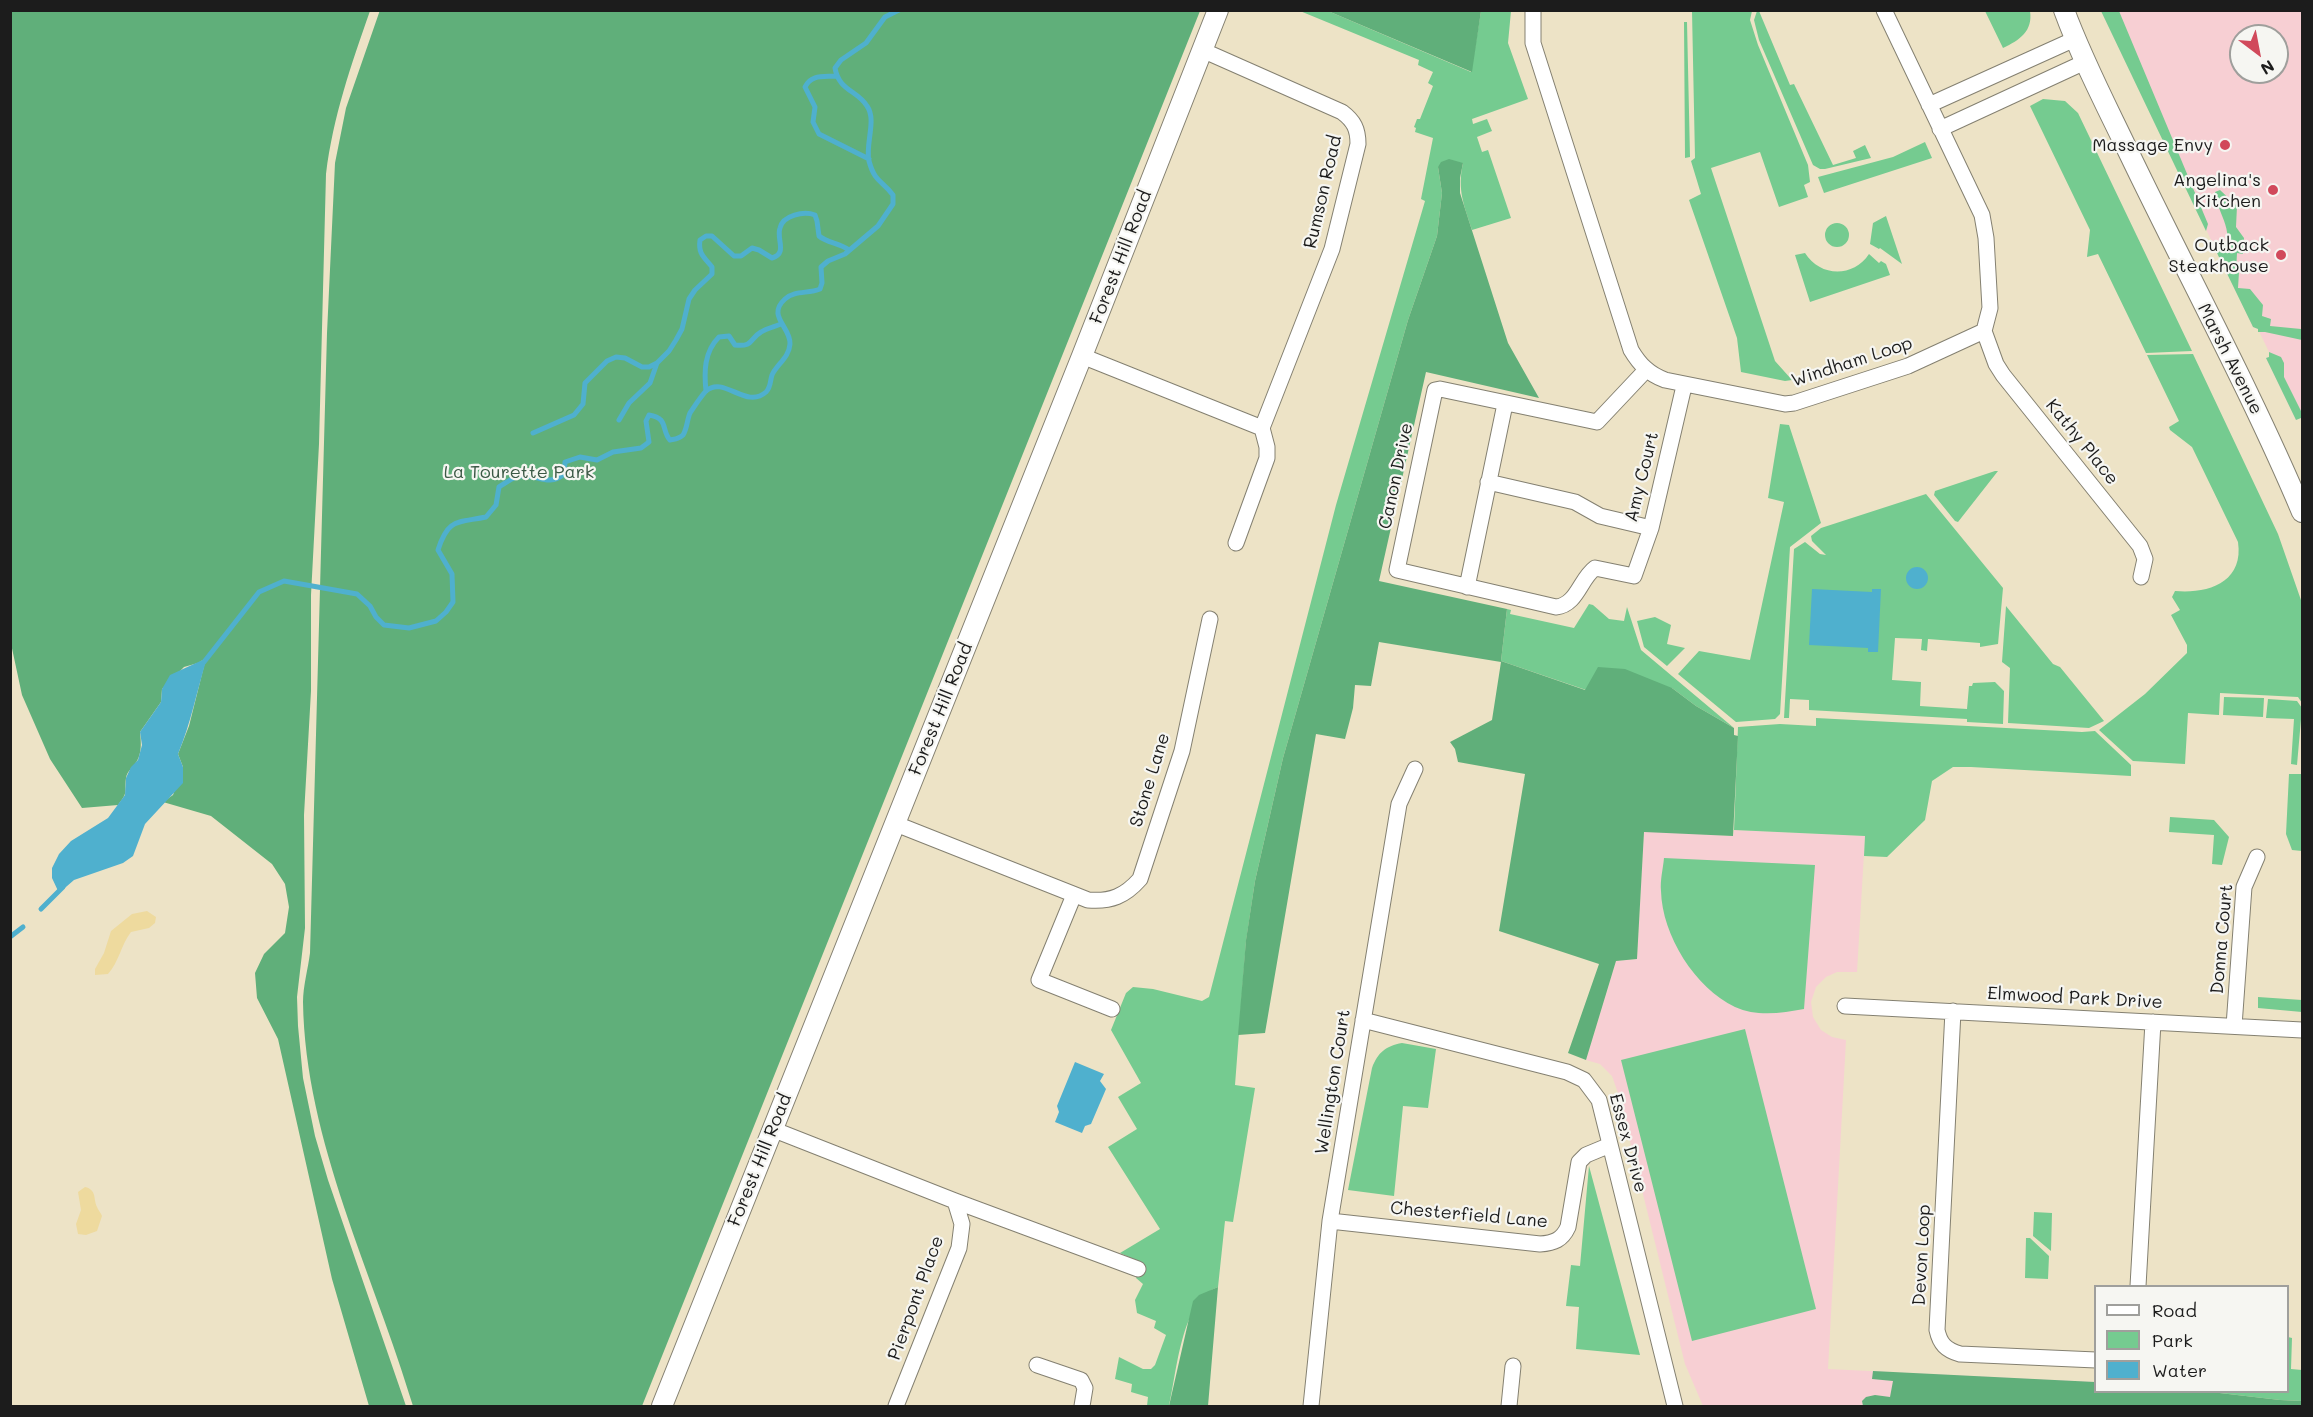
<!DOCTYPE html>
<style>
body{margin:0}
#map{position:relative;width:2313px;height:1417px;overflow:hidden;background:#ede3c6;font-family:Mali,sans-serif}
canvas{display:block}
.frame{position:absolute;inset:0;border:12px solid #1c1c1c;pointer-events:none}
.legend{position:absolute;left:2094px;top:1285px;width:195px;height:108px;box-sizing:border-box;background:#f6f6f2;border:2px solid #9f9f9c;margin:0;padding:8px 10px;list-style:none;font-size:18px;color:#1c1c1c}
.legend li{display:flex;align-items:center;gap:12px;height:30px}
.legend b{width:30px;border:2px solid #9f9f9c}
.north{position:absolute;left:2229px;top:24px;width:60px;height:60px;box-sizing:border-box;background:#f6f6f2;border:2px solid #9f9f9c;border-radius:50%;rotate:148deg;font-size:16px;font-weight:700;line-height:24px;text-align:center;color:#1c1c1c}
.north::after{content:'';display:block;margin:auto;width:21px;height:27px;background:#d1495b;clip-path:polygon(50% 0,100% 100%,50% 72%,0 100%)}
</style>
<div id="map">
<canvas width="2313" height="1417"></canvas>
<div class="frame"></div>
<ul class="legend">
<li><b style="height:8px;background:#fff"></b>Road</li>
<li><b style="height:16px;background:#75cb90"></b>Park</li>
<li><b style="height:16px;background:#4fb0ce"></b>Water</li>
</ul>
<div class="north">N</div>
</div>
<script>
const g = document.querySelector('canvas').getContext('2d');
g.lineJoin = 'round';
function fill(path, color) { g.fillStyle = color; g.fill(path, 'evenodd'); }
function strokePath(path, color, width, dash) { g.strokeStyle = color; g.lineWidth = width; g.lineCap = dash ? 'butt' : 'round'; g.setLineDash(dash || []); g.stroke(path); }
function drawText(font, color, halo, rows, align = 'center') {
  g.font = font + ' Mali,sans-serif'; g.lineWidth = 4.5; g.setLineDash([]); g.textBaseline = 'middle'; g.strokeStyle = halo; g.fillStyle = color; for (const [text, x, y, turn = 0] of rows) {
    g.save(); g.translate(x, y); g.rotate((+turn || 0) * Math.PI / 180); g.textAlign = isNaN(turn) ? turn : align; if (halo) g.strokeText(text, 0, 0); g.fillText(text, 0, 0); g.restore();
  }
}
fill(new Path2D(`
 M2101 11H2302V422L2301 418 2296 420 2266 358 2269 357V352L2258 329 2253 327ZM2241 36H2277V72H2241Z
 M1734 830 1865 836 1857 972H1837L1826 977 1816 987 1811 1002 1813 1017 1821 1030 1832 1037 1846 1040 1828 1369 2095 1382 2096 1392 2167 1406H1703L1685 1364 1618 1093 1612 1076 1600 1064 1586 1060 1616 961 1637 959 1644 831 1733 836Z`), '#f7cfd3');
fill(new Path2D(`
 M1300 11H1328L1471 72 1481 11H1511L1508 43 1528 99 1472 119 1473 124 1487 119 1492 131 1477 137 1482 152 1488 150 1511 218 1472 230C1464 205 1457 190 1463 163L1438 167 1442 193 1437 236 1408 320 1283 758 1255 881 1246 941 1235 1085 1255 1088 1233 1222 1225 1221 1218 1287C1181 1300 1177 1372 1169 1406H1147L1148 1397 1131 1392 1132 1384 1115 1379 1119 1357 1143 1369H1151L1155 1365 1166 1335 1154 1328 1156 1321 1137 1313 1135 1300 1143 1284 1136 1278 1144 1264 1120 1253 1160 1229 1108 1147 1137 1129 1118 1097 1141 1083 1111 1030 1126 993 1133 987 1153 989 1202 1001 1209 997 1336 505 1425 201 1421 199 1433 138 1415 132 1416 128 1414 127 1417 119H1420L1433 86 1428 83 1433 72 1418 65 1419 60Z
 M1692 11H1752L1750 20 1758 45 1808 165 1810 182 1804 185 1808 197 1779 207 1760 152 1711 168 1775 361 1792 380 1785 381 1741 372 1737 338 1689 200 1701 194 1691 161 1695 158Z
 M1757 11H1759L1790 85 1794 84 1833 165 1856 158 1853 151 1865 145 1871 158 1825 169H1820L1813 165 1759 40 1754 20Z
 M1985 11H2030C2033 31 2020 40 2003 48Z
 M2101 11H2119L2208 224 2206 231Z
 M1684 22H1687L1690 157 1685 158Z
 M2043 99 2065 101 2078 113 2192 351 2146 353 2098 254 2087 257 2090 230 2030 106Z
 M1925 142 1932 158 1824 193 1818 177 1893 157Z
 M2220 190 2237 206 2236 227 2244 238 2243 254 2237 253 2236 272H2239L2238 288 2250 289 2263 305 2262 316 2271 319 2270 326 2301 329 2302 340 2265 332H2258V329L2253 327 2217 253C2241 239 2216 212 2215 192Z
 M1886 216 1902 264 1880 248 1879 249 1870 244 1873 223Z
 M1825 235a12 12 0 1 1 24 0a12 12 0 1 1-24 0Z
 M1805 253C1820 277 1853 278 1869 254L1879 263 1881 261 1886 264 1890 275 1810 302 1795 255Z
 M2269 352 2281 357 2284 363V377L2302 413V422L2301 418 2296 420 2266 358 2269 357Z
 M2193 354 2278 534 2302 603V703L2298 697 2220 693 2219 715 2188 713 2185 764 2133 761 2099 730 2145 694 2187 653V645L2171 615 2180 610 2172 597 2175 591C2207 594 2244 583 2238 542L2192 447 2170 430 2169 427 2179 421 2147 355Z
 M1780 424 1789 425 1821 523 1790 547 1780 714 1775 719 1736 722 1678 674 1699 651 1750 660 1784 502 1768 498Z
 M1995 471H1998L1958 522 1955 521 1934 495 1935 491Z
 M1926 494 2003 588 1998 644 1980 647V643L1928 639 1927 651 1921 650 1922 639 1895 638 1892 680 1921 682 1920 706 1967 709 1969 686H1972L1973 683 1995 682 2004 691 2003 724 1967 722V719L1809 710V700L1790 699 1789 718H1784L1794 549 1805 542 1820 554 1826 555 1812 541 1811 536 1821 528Z
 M1589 604 1593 605 1609 619 1624 621 1627 607 1641 650 1734 728 1696 706 1672 688 1586 690 1501 661 1507 609 1511 610 1510 614 1574 628Z
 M2006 606 2053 664 2060 667 2104 721 2089 728 2008 723 2010 668 2002 662Z
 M1655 617 1671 625 1667 644 1685 648 1667 666 1644 647 1637 621Z
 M2224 697 2264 698 2263 717 2223 715Z
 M2268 699 2297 701 2302 708 2297 765 2291 764 2294 719 2266 718Z
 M1816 718 2082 732 2095 731 2131 765V776L1971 767H1953L1932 781 1925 820 1887 857 1864 856 1865 836 1734 830 1738 727 1780 724 1816 726Z
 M2302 756V851L2292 850 2286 834 2289 774H2301Z
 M2170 817 2214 820 2229 837 2222 865 2212 864 2214 835 2169 832Z
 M1664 858 1815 865 1804 1009C1782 1013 1757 1017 1735 1007 1695 988 1662 935 1661 891 1660 880 1663 869 1664 858Z
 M2258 997 2302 1000V1012L2258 1008Z
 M1745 1029 1816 1309 1692 1341 1621 1060Z
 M1402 1043 1436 1049 1428 1108 1403 1106 1394 1196 1348 1190 1372 1068C1378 1052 1386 1046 1402 1043Z
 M1589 1166 1640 1355 1576 1349 1579 1307 1566 1306 1571 1265 1580 1266Z
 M2034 1212 2052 1213 2051 1251 2033 1236Z
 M2026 1238H2030L2049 1256 2048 1279 2025 1278Z
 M2288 1337 2292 1338 2291 1369 2302 1370V1401L2280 1400 2211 1392H2288Z`), '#75cb90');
fill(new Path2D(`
 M380 10 1200 11 642 1406H413C374 1275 305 1141 303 1002 303 986 308 969 310 953L327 333 335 163 346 108Z
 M10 11H370C351 65 333 117 326 174L319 444 311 595V691L304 815 305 928 297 997 298 1026 303 1078 315 1136 328 1180 406 1406H369L332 1279 278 1039 257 998 255 973 264 954 285 933 289 907 285 884 272 864 211 816 163 802 173 795 183 767 178 754 189 726 206 658 198 663 184 667 162 689 161 702 140 732C141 742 142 752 137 761 133 767 127 771 126 778 124 793 129 791 118 805L82 808 50 759 22 695 10 639Z
 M1328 11H1481L1472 72Z
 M1449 159 1463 163 1460 178V193L1508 343 1539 398 1426 372 1379 581 1507 609 1501 661 1585 690 1598 667 1625 669 1672 688 1696 706 1734 728V735L1738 736 1733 836 1644 832 1637 959 1616 961 1586 1060 1568 1053 1599 964 1499 931 1525 774 1458 762 1455 749 1450 742 1492 720 1501 662 1379 642 1371 686 1355 685 1353 708 1345 739 1316 734 1265 1033 1238 1035 1246 940 1255 881 1283 758 1408 320 1437 236 1442 193 1438 167 1441 162Z
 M1218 1287 1208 1406H1169L1193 1301 1199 1295Z
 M1873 1371 2095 1382 2096 1392H2211L2280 1400 2302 1401V1406H1863L1862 1401 1866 1397 1875 1395 1890 1397 1893 1381 1872 1379Z`), '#60af7a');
fill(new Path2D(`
 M147 911 156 917 155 923 149 928 131 932C121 945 119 962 108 974L95 975V969L104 953 111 931 132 914Z
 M85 1187C97 1190 93 1198 97 1207 98 1210 101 1213 102 1216L97 1231 86 1235 78 1234 76 1224 81 1210 78 1192Z`), '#eeda9e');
fill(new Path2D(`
 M1906 578a11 11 0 1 1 22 0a11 11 0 1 1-22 0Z
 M1812 589 1872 592V589H1881L1878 652H1868V648L1809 645Z
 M207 658C197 690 191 723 178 754L183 767V783L145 824 133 856 123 863 74 880 59 893 52 878V868L59 854 71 841 108 818 125 795 126 778 131 767 138 760 142 745 140 732 161 702 162 689 170 675Z
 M1075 1062 1104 1074 1100 1081 1106 1089 1091 1124 1085 1126 1082 1133 1055 1122 1059 1112 1057 1106Z`), '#4fb0ce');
strokePath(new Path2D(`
 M836 76C824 77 811 74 805 87L815 107 813 122 819 134 869 159
 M706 391C704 372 704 352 719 337L729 336 735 345C754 347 749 339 761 332 767 328 774 327 781 324
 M619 420 629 403 650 383 657 363
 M533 433 574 415 583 404 585 383 607 361 616 357 625 358 642 367H649L657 363 669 351 676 340 682 329 689 299 695 290 712 274V267C704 257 698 254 700 240L706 236H712L734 256H741L752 248 759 250 772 258C788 253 776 239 780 228 783 215 804 211 815 215L817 221 819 236C827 243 840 243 849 250
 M204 662 259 592 284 581 357 594 370 606 376 617 384 625 409 628 436 621 446 612 453 602 452 574 438 550C448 518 457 523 486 517L496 505 499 487C504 484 511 479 516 477 536 471 546 489 564 474L565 462 580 457 597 460 613 452 641 448 649 442 646 421 649 415C669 418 661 430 670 440 675 439 679 439 683 435 687 429 687 420 690 413 694 407 701 396 706 391 724 375 746 410 766 392 771 387 770 381 772 375 777 364 789 358 790 344 791 327 766 316 785 299 795 290 808 294 820 289L822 283 821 267 828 261 845 254 878 226 893 204V195C882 180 875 183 869 161 865 144 877 120 867 106 857 90 839 91 835 68L841 60 866 43 885 17 899 10
 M41 909 63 887
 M10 937 23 927`), '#4fb0ce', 5);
const minor = new Path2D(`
 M1533 10V43L1631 350C1640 365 1649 374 1665 380L1785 404 1794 403 1908 366 1984 331 1990 308 1986 238 1982 215 1884 10
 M1202 50 1342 112C1354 121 1358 129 1358 144L1332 249 1262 428 1267 447V458L1236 543
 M1929 105 2075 39
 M1940 129 2085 62
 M1984 331 1996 364 2003 375 2140 546 2145 559 2141 577
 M1082 356 1262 428
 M1646 370 1597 422 1440 389 1435 390 1397 570 1556 607C1577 605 1580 579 1595 568L1634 576 1651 528 1684 386
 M1488 482 1575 502 1600 516 1651 528
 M1467 587 1505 404
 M896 824 1088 900C1111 902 1125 896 1140 879L1182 751 1210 619
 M1074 895 1039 980 1112 1009
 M1845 1006 2302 1030
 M1953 1011 1937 1330C1940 1344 1946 1350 1960 1354L2096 1360
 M1363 1020 1567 1072 1584 1080 1599 1100 1675 1406
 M2234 1026 2244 887 2257 857
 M772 1129 955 1201 1138 1269
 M1330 1221 1540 1244C1554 1243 1562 1240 1568 1227L1579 1162 1586 1155 1610 1145
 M2138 1286 2153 1022
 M1037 1365 1081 1380 1085 1388 1082 1406
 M896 1406 959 1248 962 1224 955 1201
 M1311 1406 1330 1221 1399 804 1415 769
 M1509 1406 1513 1366`);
const tertiary = new Path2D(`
 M2064 10C2082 59 2106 105 2128 151 2186 272 2250 389 2302 512
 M662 1406 1082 356 1218 10`);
strokePath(minor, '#848071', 17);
strokePath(tertiary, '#848071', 22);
strokePath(minor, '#fff', 15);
strokePath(tertiary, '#fff', 20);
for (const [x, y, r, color] of [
 [2225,145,6,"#d1495b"],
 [2273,190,6,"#d1495b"],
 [2281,255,6,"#d1495b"]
]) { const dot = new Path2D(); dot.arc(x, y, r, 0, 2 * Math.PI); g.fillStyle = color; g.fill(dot); strokePath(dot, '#f6f6f2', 2); }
drawText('18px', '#1c1c1c', '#f6f6f2', [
 ["Massage Envy",2213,145],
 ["Angelina's",2261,180],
 ["Kitchen",2261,201],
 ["Outback",2269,245],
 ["Steakhouse",2269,266]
], 'right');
drawText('18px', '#1c1c1c', '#f6f6f2', [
 ["Rumson Road",1323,192,-77],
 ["Forest Hill Road",1121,257,-69],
 ["Marsh Avenue",2230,359,63],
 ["Windham Loop",1852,362,-18],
 ["Kathy Place",2082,442,51],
 ["Canon Drive",1396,476,-78],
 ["Amy Court",1642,477,-76],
 ["Forest Hill Road",941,709,-68],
 ["Stone Lane",1150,780,-73],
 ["Donna Court",2222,939,-85],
 ["Elmwood Park Drive",2075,998,3],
 ["Wellington Court",1333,1082,-81],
 ["Essex Drive",1628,1143,75],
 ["Forest Hill Road",760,1160,-68],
 ["Chesterfield Lane",1469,1215,5],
 ["Devon Loop",1922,1255,-87],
 ["Pierpont Place",916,1298,-70]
]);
drawText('18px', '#3b5945', '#f6f6f2', [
 ["La Tourette Park",519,472]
]);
</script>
